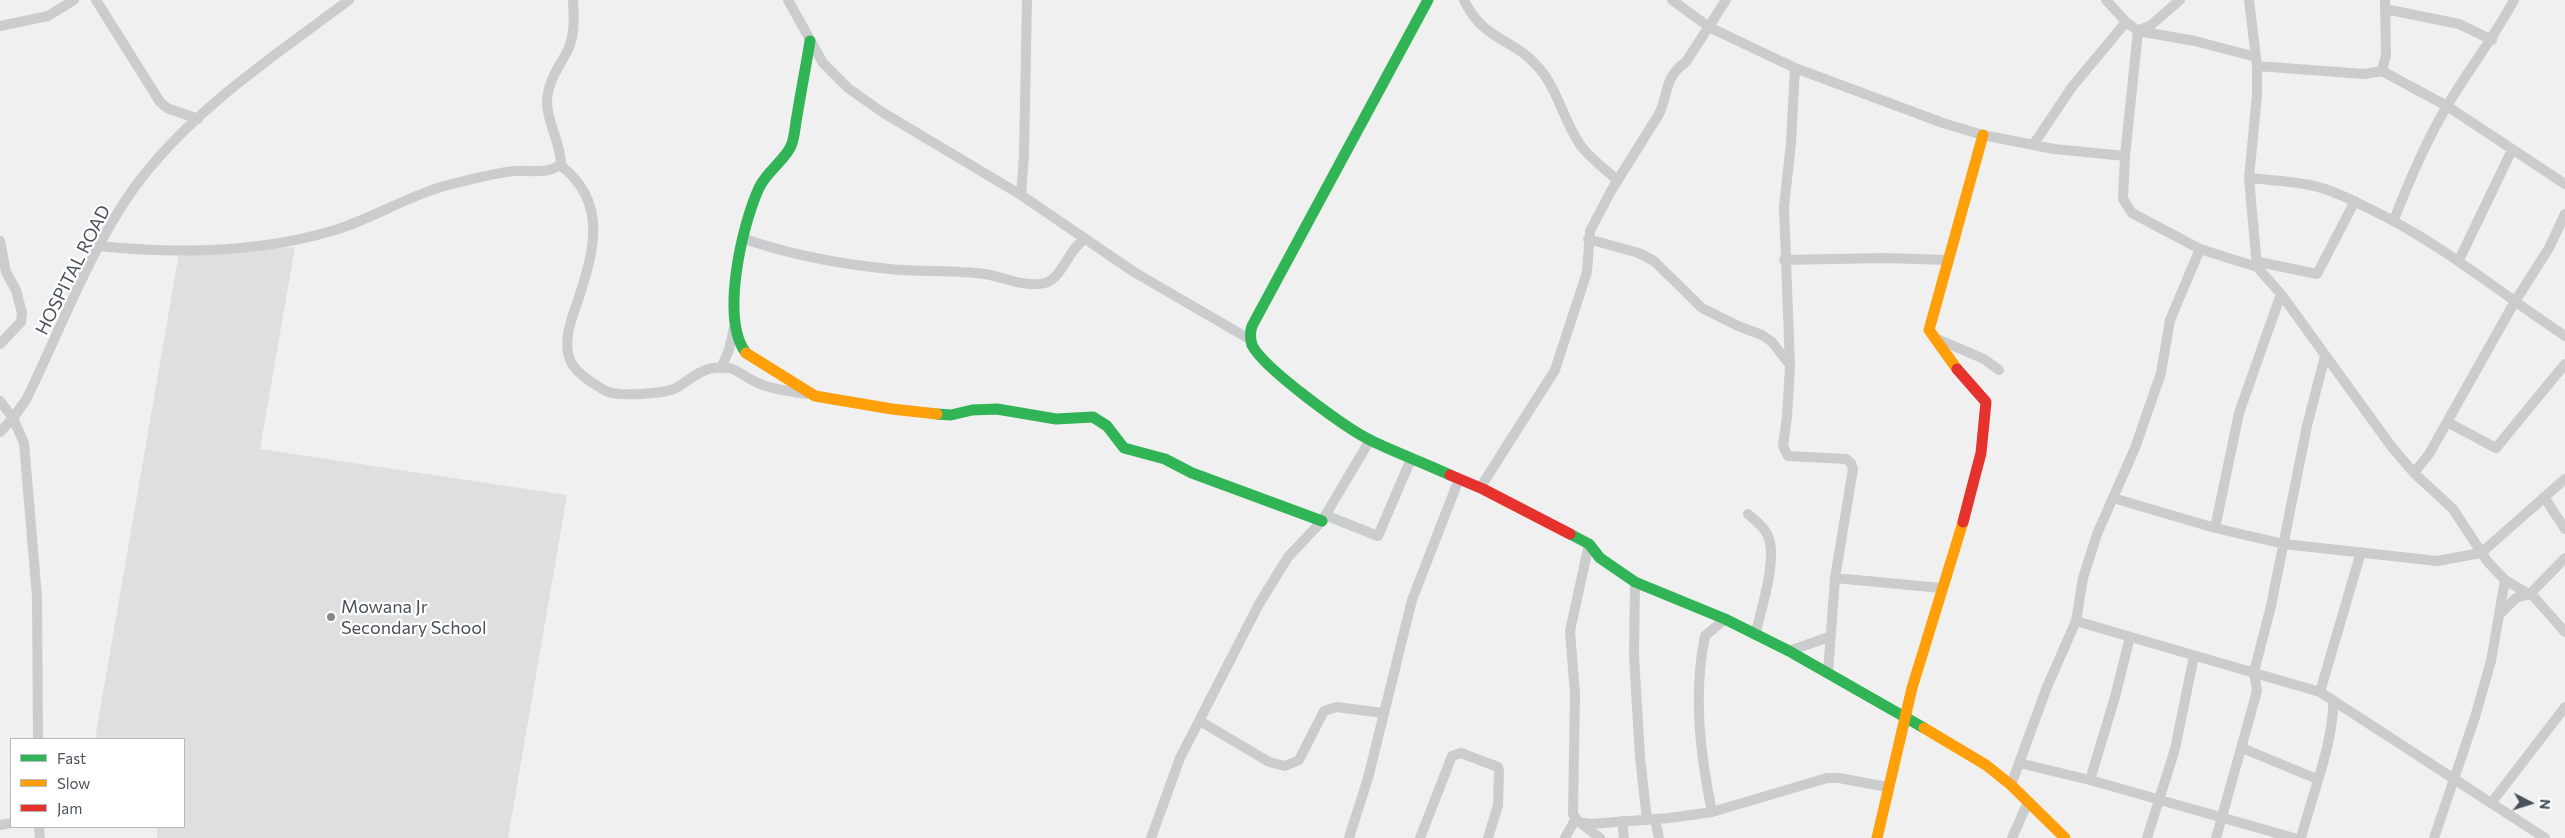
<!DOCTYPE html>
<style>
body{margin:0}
#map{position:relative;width:2565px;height:838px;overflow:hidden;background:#f1f0f0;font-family:Commissioner,sans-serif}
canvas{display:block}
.legend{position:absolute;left:10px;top:738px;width:175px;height:90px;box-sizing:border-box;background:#fff;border:1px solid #b6babd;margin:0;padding:6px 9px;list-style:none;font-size:15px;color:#49525b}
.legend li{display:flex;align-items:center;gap:10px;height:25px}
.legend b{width:25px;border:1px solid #b6babd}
.north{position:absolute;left:2505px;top:778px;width:50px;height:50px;-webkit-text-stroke:4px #fff;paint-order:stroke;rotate:95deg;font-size:14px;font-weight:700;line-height:20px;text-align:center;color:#49525b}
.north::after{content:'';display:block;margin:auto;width:18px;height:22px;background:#49525b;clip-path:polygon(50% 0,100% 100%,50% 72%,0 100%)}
</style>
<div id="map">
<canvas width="2565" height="838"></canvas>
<ul class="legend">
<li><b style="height:6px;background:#30b455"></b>Fast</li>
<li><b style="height:6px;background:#ff9f0a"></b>Slow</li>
<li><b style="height:6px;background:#e5322d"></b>Jam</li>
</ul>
<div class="north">N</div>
</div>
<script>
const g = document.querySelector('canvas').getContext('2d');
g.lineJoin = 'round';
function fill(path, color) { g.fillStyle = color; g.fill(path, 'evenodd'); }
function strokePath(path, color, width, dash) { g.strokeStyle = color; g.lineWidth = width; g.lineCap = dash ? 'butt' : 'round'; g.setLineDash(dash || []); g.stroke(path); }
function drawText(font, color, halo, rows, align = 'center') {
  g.font = font + ' Commissioner,sans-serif'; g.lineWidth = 4.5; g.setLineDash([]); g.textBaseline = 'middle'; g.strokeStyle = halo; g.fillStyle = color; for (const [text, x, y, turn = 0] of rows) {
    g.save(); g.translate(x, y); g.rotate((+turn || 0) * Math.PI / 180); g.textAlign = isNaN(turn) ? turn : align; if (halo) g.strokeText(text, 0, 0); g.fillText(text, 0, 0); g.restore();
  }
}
fill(new Path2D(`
 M295 247 260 449 567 495 508 838H157V827H184V739H95L179 253Z`), '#dfdfe0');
strokePath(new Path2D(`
 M96 0 160 102 167 108 198 119
 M788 0 823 63 848 88 882 112 1021 195 1134 272 1251 340
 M1464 0C1484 42 1513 37 1539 68 1558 90 1564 122 1581 146 1591 159 1605 169 1617 180
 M1672 0 1709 27 1795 68 1943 123 1983 135 2054 149 2125 156
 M2106 0 2126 22 2138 31 2195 41 2256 57
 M2249 0 2257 66V95L2249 178 2257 267
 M2385 0 2386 55 2382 71 2447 106 2565 184
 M2385 9 2459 24 2492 40
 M0 26 48 16 74 0
 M2139 30 2151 25 2180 0
 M2138 31 2125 156 2123 199 2132 213 2200 249 2257 267 2281 294 2391 446 2414 473 2453 509 2487 561 2505 580
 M2257 66 2364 74 2382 71
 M1795 68 1791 143 1784 207 1790 366 1787 417 1783 446 1788 456 1846 459 1851 463 1853 469 1835 578 1828 673
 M2033 145 2072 87 2126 22
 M560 165C609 202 594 252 577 303 571 320 562 344 571 362 577 374 594 384 606 391 618 397 664 394 676 388 688 381 699 370 713 368 739 365 738 375 758 383 772 390 791 391 806 394
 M2249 178C2269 180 2290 181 2310 185 2330 189 2352 200 2370 209 2441 243 2500 293 2565 336
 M1021 195 1024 155 1027 0
 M2394 220C2409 181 2425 143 2447 106 2468 70 2494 38 2514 0
 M742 238C790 255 839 264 890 269 922 272 954 270 985 274 1005 277 1024 288 1045 283 1062 279 1068 249 1085 239
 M1588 239 1639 253 1654 261 1702 308 1738 326 1762 335 1772 342 1790 365
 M0 241 6 272 16 290 22 313 21 322 0 344
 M99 246C177 254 260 253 335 230 374 218 409 195 448 185 469 180 493 173 515 171 528 170 552 175 561 163 560 140 546 121 547 99 549 79 559 67 568 50 575 35 574 16 573 0
 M1784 260 1885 258 1947 260
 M2459 260 2512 150
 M2259 262 2317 274 2355 201
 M1935 338 1984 359 1999 370
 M721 368 729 350 734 327
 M0 401 13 418 24 443 37 597 38 739
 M2447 422 2496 448 2565 364
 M0 432 13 418 26 400C60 331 89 251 134 188 190 111 274 56 349 0
 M2414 473 2429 454 2514 303 2549 248 2565 214
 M1480 488 1555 370 1587 272 1590 231 1611 191 1659 114C1669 93 1664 77 1686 62L1726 0
 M2544 497 2565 529
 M2113 498 2215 528 2284 544 2437 561 2481 553 2565 479
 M1748 514C1755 520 1763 526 1767 534 1779 556 1761 610 1755 635
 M1325 515 1378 536 1411 459
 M2215 528 2239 413 2281 294
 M1589 544 1570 631 1575 694 1573 814 1578 822 1590 824 1669 818 1712 812 1827 778H1839L1887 787
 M1835 578 1941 588
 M1635 582 1634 656 1640 757 1647 820
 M2499 615 2516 598 2530 594 2565 558
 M2076 621 2320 692 2545 838
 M1789 651 1829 637
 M2320 692 2361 552
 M1200 721 1269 762 1285 766 1299 760 1324 711 1336 707 1383 713
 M2242 748 2317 779
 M2019 763 2090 780 2294 838
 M2090 780 2115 697 2130 637
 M2011 785 2047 687 2076 621 2083 578 2097 534 2135 448 2161 373 2170 320 2200 249
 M2492 802 2565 707
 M1712 812C1700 754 1693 694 1705 636L1725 619
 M1655 819 1659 838
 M1622 821 1624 838
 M1582 824 1600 838
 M0 825 11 823
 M39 827 40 838
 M1151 838 1180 758 1259 604 1288 557 1322 521 1370 440
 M1349 838 1368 778 1412 600 1459 479
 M1420 838 1452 756 1461 753 1498 767 1499 771 1498 805 1488 838
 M1565 838 1575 820
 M2012 838 2028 802
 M2147 838 2175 749 2194 656
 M2216 838 2257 691 2254 672 2271 606 2307 426 2325 356
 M2301 838C2311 799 2335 738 2333 700
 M2434 838 2475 717 2491 661 2505 580 2534 597 2565 632`), '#cbccce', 10);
strokePath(new Path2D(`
 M1428 0 1252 326C1250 332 1250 338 1252 345 1263 368 1347 429 1372 441 1397 453 1424 463 1450 475
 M746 353C720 319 742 225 759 188 766 172 785 160 791 146 795 137 795 125 797 116 801 91 806 66 810 41
 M937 414 951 415 972 410 997 409 1056 419 1093 417 1107 426 1124 448 1165 459 1192 473 1322 521
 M1570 534 1589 544 1600 558 1635 582 1725 619 1789 651 1924 728`), '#30b455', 11);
strokePath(new Path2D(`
 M746 353 815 396 892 409 937 414
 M1957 369 1929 330 1983 135
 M1924 728 1986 765 2011 785 2065 838
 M1877 838 1912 688 1963 522`), '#ff9f0a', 11);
strokePath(new Path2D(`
 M1957 369 1986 402 1981 453 1963 522
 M1450 475 1483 489 1570 534`), '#e5322d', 11);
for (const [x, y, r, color] of [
 [331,617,5,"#84898f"]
]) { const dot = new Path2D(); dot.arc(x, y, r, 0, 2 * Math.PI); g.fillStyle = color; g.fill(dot); strokePath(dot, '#fff', 2); }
drawText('18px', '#49525b', '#fff', [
 ["HOSPITAL ROAD",73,270,-63]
]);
drawText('18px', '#49525b', '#fff', [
 ["Mowana Jr",341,607],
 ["Secondary School",341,628]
], 'left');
</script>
